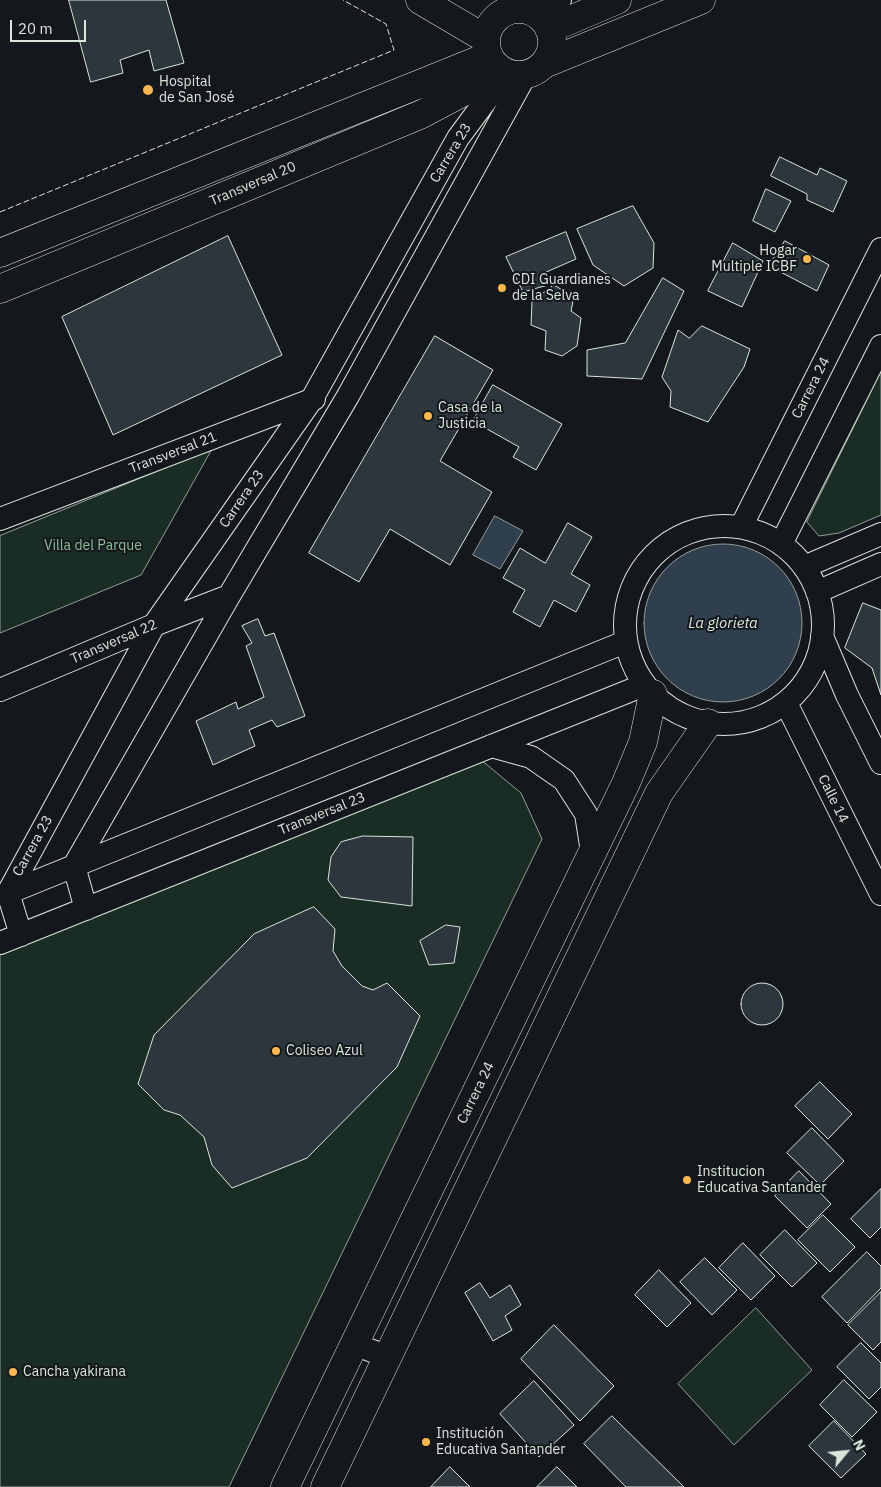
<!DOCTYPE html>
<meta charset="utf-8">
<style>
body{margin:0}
#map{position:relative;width:881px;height:1487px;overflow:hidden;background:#14181c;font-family:"IBM Plex Sans",sans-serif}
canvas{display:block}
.north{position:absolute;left:821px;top:1427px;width:50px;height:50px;-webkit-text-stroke:4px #14181c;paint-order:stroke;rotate:62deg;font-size:14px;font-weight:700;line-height:20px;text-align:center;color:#d8e6dc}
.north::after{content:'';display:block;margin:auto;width:18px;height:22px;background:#d8e6dc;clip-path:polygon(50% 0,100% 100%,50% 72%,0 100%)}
.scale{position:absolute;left:10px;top:20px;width:76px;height:22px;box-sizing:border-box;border:2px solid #d8e6dc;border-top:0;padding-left:6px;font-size:15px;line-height:18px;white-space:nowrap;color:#d8e6dc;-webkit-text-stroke:4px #14181c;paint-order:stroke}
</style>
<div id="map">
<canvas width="881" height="1487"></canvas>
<div class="north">N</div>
<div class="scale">20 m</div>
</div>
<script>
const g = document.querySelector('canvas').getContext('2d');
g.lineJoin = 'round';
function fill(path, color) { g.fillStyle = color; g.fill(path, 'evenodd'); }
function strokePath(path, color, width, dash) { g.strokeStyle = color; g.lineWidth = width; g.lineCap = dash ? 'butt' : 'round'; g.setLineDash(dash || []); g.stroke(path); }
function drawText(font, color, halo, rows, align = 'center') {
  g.font = font + ' "IBM Plex Sans",sans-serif'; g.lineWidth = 4; g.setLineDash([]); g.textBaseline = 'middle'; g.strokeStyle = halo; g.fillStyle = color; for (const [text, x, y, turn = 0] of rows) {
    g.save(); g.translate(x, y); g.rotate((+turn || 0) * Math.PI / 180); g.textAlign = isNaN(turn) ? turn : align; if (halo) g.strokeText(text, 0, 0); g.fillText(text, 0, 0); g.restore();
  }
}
const green = new Path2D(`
 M881 372V515L839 533 819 536 807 522Z
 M212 449 141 575 0 633V536Z
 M474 754 521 793 542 839 229 1487H0V946Z
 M756 1308 812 1370 734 1445 678 1384Z`);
fill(green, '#1a2d24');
strokePath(green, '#939e99', 1);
const water = new Path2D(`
 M495 516 523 531 500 569 473 555Z
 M644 623a79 79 0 1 1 158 0a79 79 0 1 1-158 0Z`);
fill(water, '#2f3f4d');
strokePath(water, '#939e99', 1);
const building = new Path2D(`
 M69 0H166L184 63 154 71 149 50 120 60 123 73 91 82Z
 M780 157 817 175 820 168 847 181 833 212 807 200V194L771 176Z
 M766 189 791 201 775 232 753 221Z
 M633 206 654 243 653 268 624 286 593 265 577 229Z
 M566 232 576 259 544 273 548 285 523 292 506 257Z
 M228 236 282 355 113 435 62 317Z
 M785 241 829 265 817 291 769 266Z
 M733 243 763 261 742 307 708 291Z
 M663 278 684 291 642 379 587 376V350L625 343Z
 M554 285 574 297 571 311 581 318 577 346 562 356 545 350 546 331 531 325 532 302Z
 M702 326 750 349 744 367 708 422 670 407 671 391 662 377 678 330 689 338Z
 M435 336 493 370 440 461 492 492 450 565 390 529 359 582 309 553Z
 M493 385 562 424 536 470 513 457 519 447 473 421Z
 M568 523 592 537 571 574 590 585 576 612 554 600 540 627 513 612 525 590 503 578 520 548 545 563Z
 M863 603 881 610V695L872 668 845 648Z
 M258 619 265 636 274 633 305 716 277 727 272 720 249 730 255 746 213 765 196 721 236 702 238 709 264 697 246 646 252 643 242 626Z
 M363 836 413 837 412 906 341 897 328 880 331 857 341 842Z
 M314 907 335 929 333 951 342 966 362 986 373 990 387 983 420 1016 397 1067 307 1158 232 1188 212 1165 204 1137 180 1115 164 1110 138 1084 154 1035 254 934Z
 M446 925 460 927 454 963 429 965 420 941Z
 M741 1004a21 21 0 1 1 42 0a21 21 0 1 1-42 0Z
 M820 1082 852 1114 828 1139 795 1106Z
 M812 1128 844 1161 820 1185 787 1153Z
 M799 1171 831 1204 807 1228 775 1196Z
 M881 1189V1227L870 1238 851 1219Z
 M823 1215 855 1247 830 1272 798 1240Z
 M785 1230 817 1263 792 1287 760 1255Z
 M743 1243 775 1276 751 1300 719 1268Z
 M867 1252 881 1266V1288L847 1323 822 1297Z
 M705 1258 737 1290 712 1315 680 1282Z
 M659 1270 691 1303 667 1327 635 1295Z
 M480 1283 490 1298 510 1285 521 1305 505 1316 512 1330 493 1341 465 1293Z
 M881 1292V1342L873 1350 848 1325Z
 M554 1325 614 1386 580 1421 521 1359Z
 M861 1343 881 1363V1387L869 1399 837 1367Z
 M844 1380 877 1412 852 1437 820 1405Z
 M534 1381 574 1425 539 1457 500 1414Z
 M612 1416 684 1487H626L584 1444Z
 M834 1421 866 1454 841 1478 809 1446Z
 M450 1467 470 1487H431Z
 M557 1467 577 1487H537Z`);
fill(building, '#2c363c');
strokePath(building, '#d8e6dc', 1);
const minor = new Path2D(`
 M533 12 540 0
 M546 22 560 0
 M0 519 314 399
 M625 625a99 99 0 1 1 198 0a99 99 0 1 1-198 0Z
 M741 527 881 249
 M781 544 881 346
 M804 567 881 534
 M817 592 881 564
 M822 636 847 695 881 763
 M0 690 154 625 229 596
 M786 703 881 894
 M491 746 531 757 564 780 586 814 592 852
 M3 895 625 642
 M86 909 74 866 229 596 348 396 526 74
 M21 935 8 893 154 625 312 399 458 138 507 72
 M0 943 644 685
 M354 1344 388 1357`);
const tertiary = new Path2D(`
 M420 0 486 39
 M486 42a33 33 0 1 1 66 0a33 33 0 1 1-66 0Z
 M549 29 617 0
 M544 64 701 0
 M0 253 489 56
 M0 289 422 114 503 71
 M285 1487 626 783 643 742 653 694
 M325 1487 659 793 708 723`);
strokePath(minor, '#d8e6dc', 24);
strokePath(tertiary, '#d8e6dc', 29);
strokePath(minor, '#14181c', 22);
strokePath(tertiary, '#14181c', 28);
strokePath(new Path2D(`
 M0 212 394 50 386 24 343 0`), '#d8e6dc', 1, [6, 2.5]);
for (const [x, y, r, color] of [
 [148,90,6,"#ffb74d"],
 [807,259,5,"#ffb74d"],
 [502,288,5,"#ffb74d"],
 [428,416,5,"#ffb74d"],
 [276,1051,5,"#ffb74d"],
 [687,1180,5,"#ffb74d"],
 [13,1372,5,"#ffb74d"],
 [426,1442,5,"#ffb74d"]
]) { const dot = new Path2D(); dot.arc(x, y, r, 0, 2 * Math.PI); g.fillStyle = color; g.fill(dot); strokePath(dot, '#14181c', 2); }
drawText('14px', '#d8e6dc', '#14181c', [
 ["Hospital",159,82],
 ["de San José",159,98],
 ["Hogar",797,251,"right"],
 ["Multiple ICBF",797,267,"right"],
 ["CDI Guardianes",512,280],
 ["de la Selva",512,296],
 ["Casa de la",438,408],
 ["Justicia",438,424],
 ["Coliseo Azul",286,1051],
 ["Institucion",697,1172],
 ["Educativa Santander",697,1188],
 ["Cancha yakirana",23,1372],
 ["Institución",436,1434],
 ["Educativa Santander",436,1450]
], 'left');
drawText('14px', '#d8e6dc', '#14181c', [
 ["Carrera 23",451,153,-59],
 ["Transversal 20",253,184,-23],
 ["Carrera 24",811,388,-63],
 ["Transversal 21",173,453,-21],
 ["Carrera 23",242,499,-55],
 ["Transversal 22",114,642,-23],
 ["Calle 14",833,799,64],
 ["Transversal 23",322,814,-22],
 ["Carrera 23",33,846,-61],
 ["Carrera 24",476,1093,-64]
]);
drawText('14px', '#8ac095', '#14181c', [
 ["Villa del Parque",93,546]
]);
drawText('italic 15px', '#d8e6dc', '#14181c', [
 ["La glorieta",723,624]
]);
</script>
